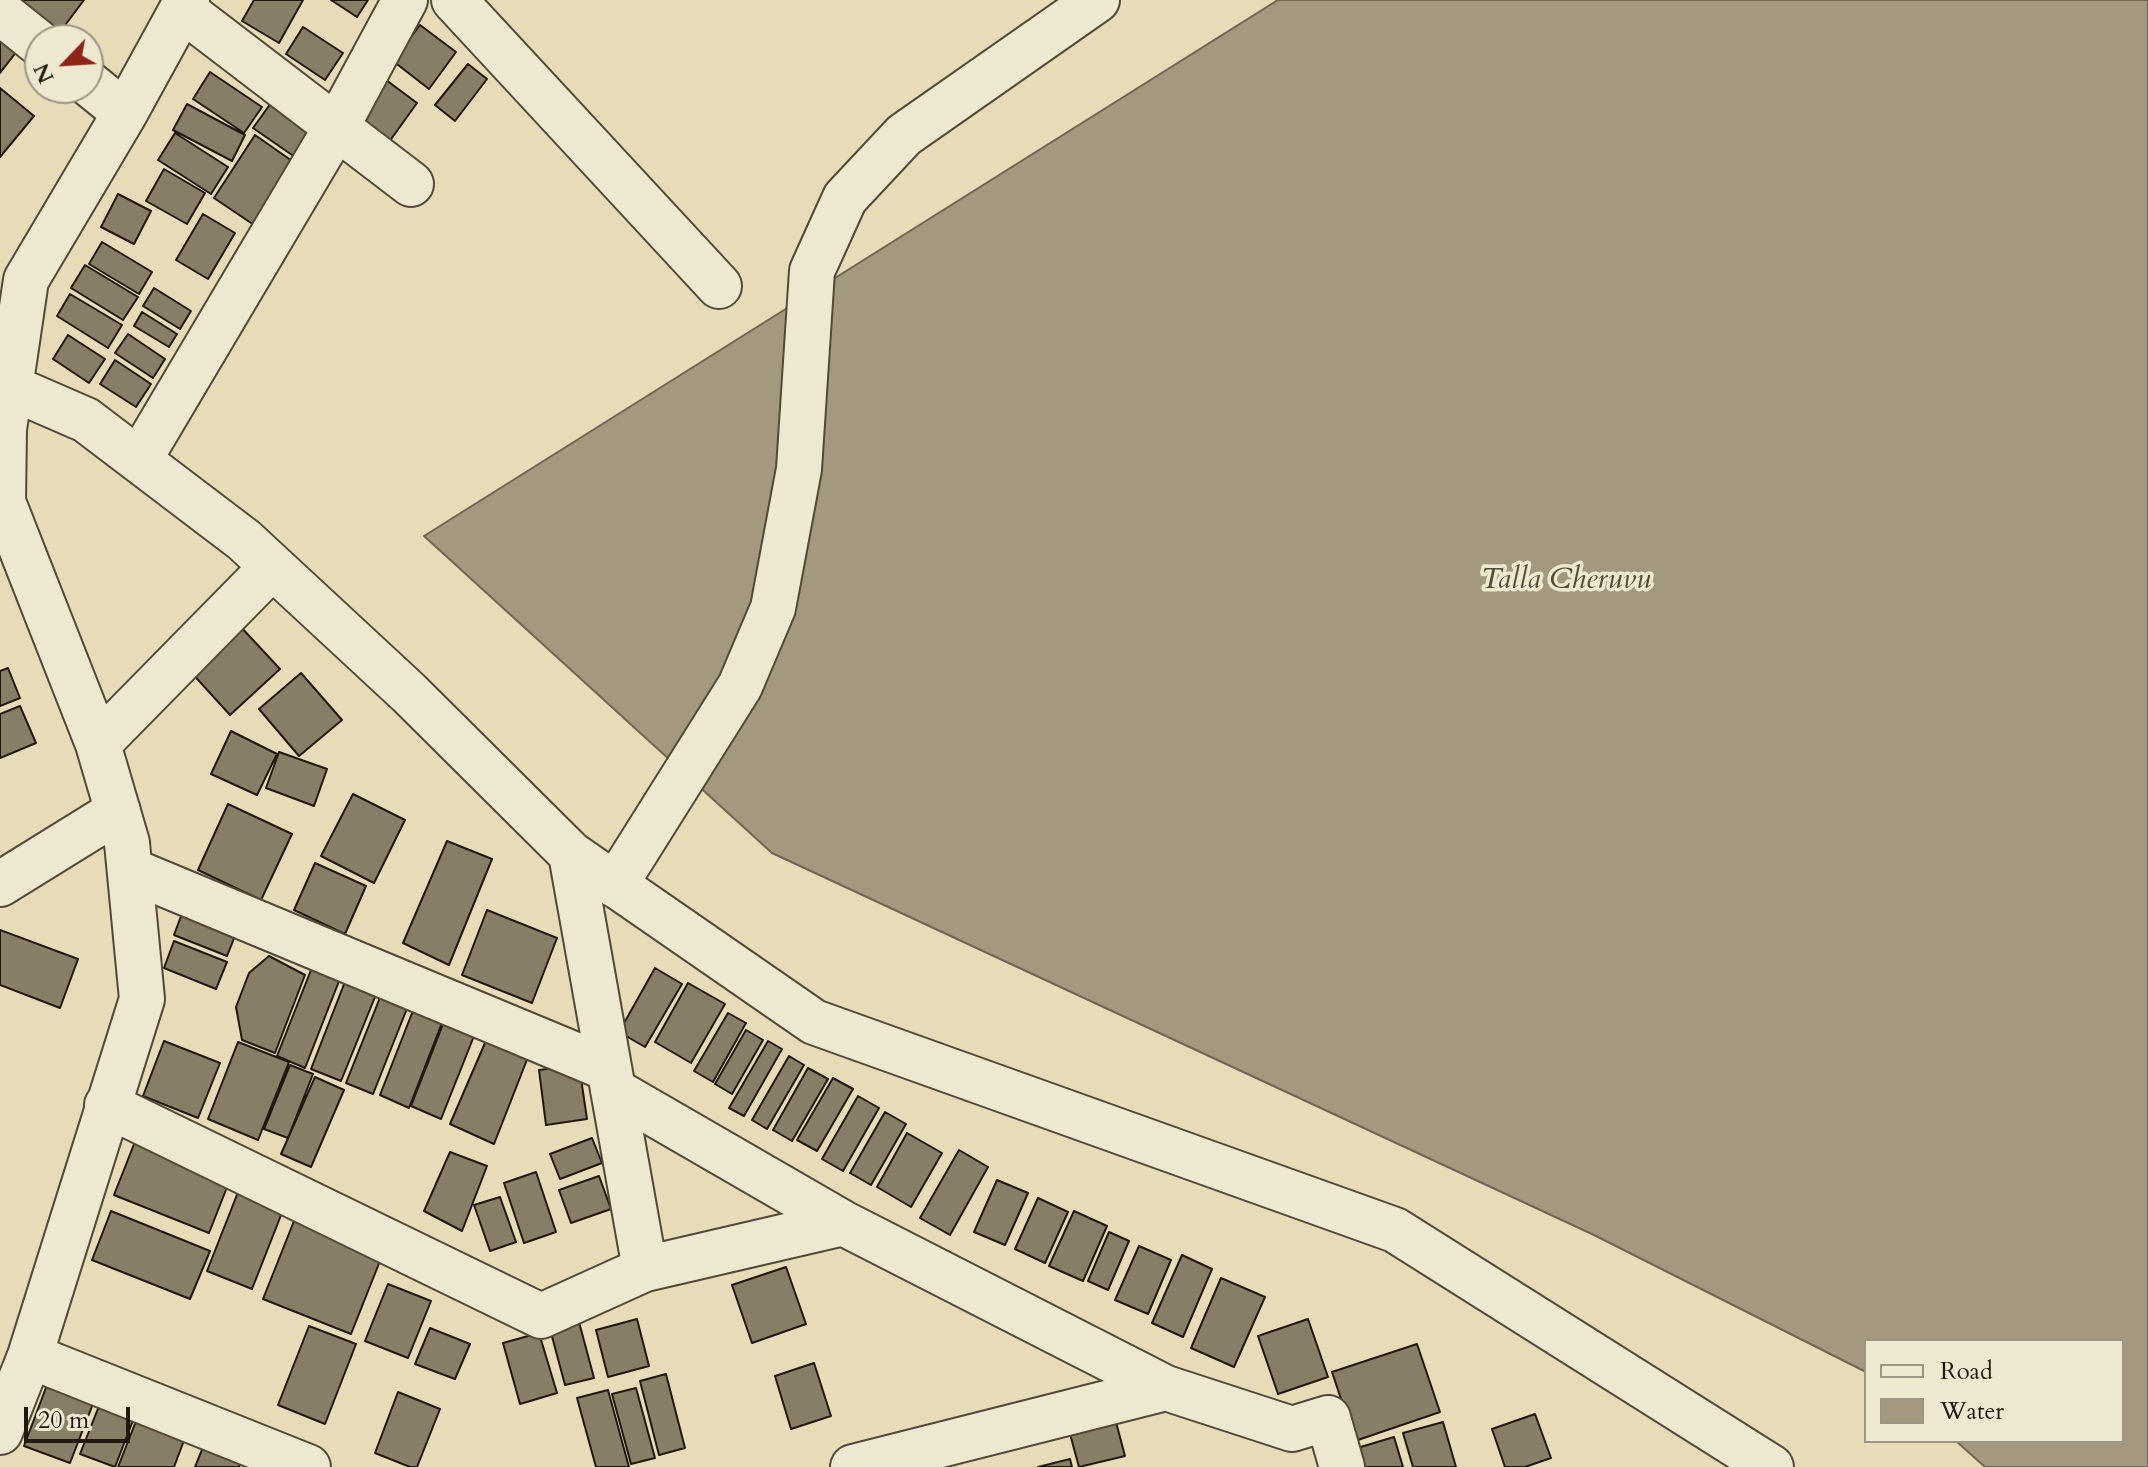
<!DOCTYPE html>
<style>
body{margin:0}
#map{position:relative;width:2148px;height:1467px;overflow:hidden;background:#e7dcb7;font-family:Cardo,serif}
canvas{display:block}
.legend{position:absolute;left:1864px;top:1339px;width:260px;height:104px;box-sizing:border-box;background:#efe8d0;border:2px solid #9d9583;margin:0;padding:10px 14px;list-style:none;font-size:24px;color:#22180f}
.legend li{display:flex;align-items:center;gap:16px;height:40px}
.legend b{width:40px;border:2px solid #9d9583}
.north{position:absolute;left:24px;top:24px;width:80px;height:80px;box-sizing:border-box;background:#efe8d0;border:2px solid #9d9583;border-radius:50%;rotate:245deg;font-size:22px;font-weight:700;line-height:32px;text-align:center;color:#22180f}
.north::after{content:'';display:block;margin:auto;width:28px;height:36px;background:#8f2418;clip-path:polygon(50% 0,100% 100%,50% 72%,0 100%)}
.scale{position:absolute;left:24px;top:1407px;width:106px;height:36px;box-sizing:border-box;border:4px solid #22180f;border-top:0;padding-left:10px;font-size:24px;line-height:28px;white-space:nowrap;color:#22180f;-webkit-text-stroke:6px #efe8d0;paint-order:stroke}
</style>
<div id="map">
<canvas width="2148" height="1467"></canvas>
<ul class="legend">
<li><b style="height:10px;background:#efe8d0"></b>Road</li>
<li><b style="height:22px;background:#a4997e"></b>Water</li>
</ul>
<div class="north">N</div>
<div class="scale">20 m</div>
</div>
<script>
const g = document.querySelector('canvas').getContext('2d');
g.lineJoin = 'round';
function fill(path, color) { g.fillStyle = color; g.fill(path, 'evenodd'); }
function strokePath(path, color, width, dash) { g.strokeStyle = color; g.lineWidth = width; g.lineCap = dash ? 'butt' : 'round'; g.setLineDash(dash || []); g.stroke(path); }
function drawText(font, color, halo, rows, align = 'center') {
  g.font = font + ' Cardo,serif'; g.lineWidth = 7; g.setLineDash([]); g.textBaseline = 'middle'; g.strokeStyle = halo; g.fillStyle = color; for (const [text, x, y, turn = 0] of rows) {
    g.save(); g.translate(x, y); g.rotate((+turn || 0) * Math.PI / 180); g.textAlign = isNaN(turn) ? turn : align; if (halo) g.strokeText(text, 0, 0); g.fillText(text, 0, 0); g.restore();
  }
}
const water = new Path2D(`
 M1278 0H2148V1467H1985L1956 1441H2122V1341H1866V1372L1594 1235 772 853 424 536Z`);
fill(water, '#a4997e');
strokePath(water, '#706552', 2);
const building = new Path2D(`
 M18 0H84L60 32Z
 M254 0H303L279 43 242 21Z
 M331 0H368L357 17Z
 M420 25 456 52 429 89 393 61Z
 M303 27 343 53 325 80 286 54Z
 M0 29 21 46 0 73Z
 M468 64 487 79 455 121 435 105Z
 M210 72 262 107 244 133 193 99Z
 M378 74 417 103 384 149 345 120Z
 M0 88 34 116 0 157Z
 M279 92 330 128 305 164 253 128Z
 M187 104 245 135 232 161 173 130Z
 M175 133 228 167 211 194 158 160Z
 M255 135 295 163 254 225 214 198Z
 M164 169 205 193 187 224 146 201Z
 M118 194 151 211 134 244 101 227Z
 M203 214 235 233 208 279 176 260Z
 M102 242 152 272 139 294 89 264Z
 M85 265 138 297 123 320 71 288Z
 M154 288 191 311 180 329 143 306Z
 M70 294 122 325 108 348 57 316Z
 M142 312 177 334 169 347 134 326Z
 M128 334 165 359 153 378 115 353Z
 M68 335 105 359 89 383 53 359Z
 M115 360 151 384 136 407 100 384Z
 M239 625 280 669 230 715 190 671Z
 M8 668 20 698 0 706V671Z
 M301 673 342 720 299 756 259 709Z
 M20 706 36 743 0 758V714Z
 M231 731 277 754 257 795 211 774Z
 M279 752 327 769 314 806 266 788Z
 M353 794 405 820 374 883 321 856Z
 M228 804 292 834 261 900 198 870Z
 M447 841 492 859 449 965 403 943Z
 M315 863 366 886 345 934 294 910Z
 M187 900 241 921 227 956 174 935Z
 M487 910 557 938 532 1003 462 975Z
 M0 930 78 959 60 1008 0 985Z
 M174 941 227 962 216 989 164 968Z
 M269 956 305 975 275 1053 242 1040 236 1007 249 973Z
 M313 965 341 976 305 1068 277 1056Z
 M655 968 682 984 645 1047 619 1032Z
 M348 974 379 987 341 1081 311 1069Z
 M688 983 725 1004 691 1063 655 1042Z
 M383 990 410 1001 373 1094 346 1083Z
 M416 1003 445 1015 409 1108 380 1095Z
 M728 1013 746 1023 713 1082 694 1071Z
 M447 1014 478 1026 441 1119 411 1106Z
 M746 1030 763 1040 732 1094 715 1084Z
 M488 1036 530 1052 494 1144 450 1124Z
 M164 1041 220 1063 198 1118 143 1096Z
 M768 1041 782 1049 744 1116 729 1108Z
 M238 1042 289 1062 258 1140 208 1119Z
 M789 1056 804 1065 767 1129 752 1120Z
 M290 1065 313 1074 288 1138 264 1129Z
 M579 1065 587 1119 546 1125 539 1070Z
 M808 1068 828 1079 792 1141 773 1130Z
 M315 1077 344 1090 311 1167 281 1154Z
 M833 1078 853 1089 817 1151 797 1140Z
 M858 1096 879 1108 843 1171 822 1159Z
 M885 1112 906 1124 871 1185 850 1173Z
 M907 1133 942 1153 911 1207 877 1187Z
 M138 1134 233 1172 209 1233 114 1195Z
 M592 1138 602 1163 560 1179 550 1154Z
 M959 1150 988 1167 950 1235 920 1218Z
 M450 1152 487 1166 462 1231 424 1211Z
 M536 1172 556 1232 524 1243 504 1183Z
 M599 1176 611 1209 571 1223 559 1190Z
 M997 1180 1028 1193 1005 1245 974 1232Z
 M242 1182 287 1200 252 1289 207 1271Z
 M500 1197 516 1242 490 1251 474 1205Z
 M1038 1198 1068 1212 1045 1263 1015 1249Z
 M111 1211 210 1251 190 1299 92 1260Z
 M1074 1211 1107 1226 1083 1281 1049 1266Z
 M294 1221 382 1256 351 1334 263 1299Z
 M1109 1232 1129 1241 1108 1290 1088 1281Z
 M1139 1246 1171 1260 1148 1314 1115 1300Z
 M1182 1255 1212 1269 1183 1337 1152 1323Z
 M786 1267 806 1324 752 1343 732 1285Z
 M1221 1278 1265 1297 1234 1367 1191 1348Z
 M388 1284 431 1301 408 1358 365 1341Z
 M637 1319 649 1366 608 1377 596 1330Z
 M1308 1319 1328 1377 1278 1394 1258 1336Z
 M579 1322 594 1378 565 1385 550 1329Z
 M309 1326 356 1344 325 1424 278 1405Z
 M430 1328 470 1344 455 1379 415 1364Z
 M539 1333 557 1393 520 1404 503 1343Z
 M1417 1344 1440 1412 1355 1441 1332 1372Z
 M814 1363 831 1416 791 1429 775 1376Z
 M666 1374 685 1448 659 1455 640 1381Z
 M50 1377 96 1396 70 1463 24 1446Z
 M636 1388 655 1458 631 1464 612 1394Z
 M608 1390 629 1467H596L577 1398Z
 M398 1392 440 1409 417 1467H410L375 1453Z
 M103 1396 137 1410 115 1467 80 1454Z
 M1535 1414 1551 1458 1525 1467H1505L1492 1429Z
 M138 1416 186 1435 174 1467H118Z
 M1116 1422 1125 1456 1079 1467 1070 1434Z
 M1443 1422 1456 1467H1413L1403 1433Z
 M208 1435 245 1451 239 1467H195Z
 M1394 1437 1403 1467H1360L1354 1449Z
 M1070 1459 1072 1467H1038Z`);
fill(building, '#887e66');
strokePath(building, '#22180f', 2);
const minor = new Path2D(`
 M454 0 719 286
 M182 9 411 184
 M0 12 40 44
 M88 83 125 113
 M10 387 86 420 244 540 409 693 571 854 814 1022 1395 1230 1771 1467
 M139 460 337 126 405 0
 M98 744 272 567
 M130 870 609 1069
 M0 884 118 811
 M615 885 740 686 773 608 799 469 812 271 845 198 904 135 1097 0
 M613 1090 843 1223 1166 1388
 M107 1105 541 1316 645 1269 571 854
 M645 1269 843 1223
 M30 1356 308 1467
 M0 1432 30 1356 142 999 127 843 98 744 3 502 4 429 26 280 125 113 187 0
 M853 1467 1166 1388 1292 1429 1328 1418 1342 1467`);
strokePath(minor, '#534939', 48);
strokePath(minor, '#efe8d0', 44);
drawText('italic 30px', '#564c3b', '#efe8d0', [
 ["Talla Cheruvu",1566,581]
]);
</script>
